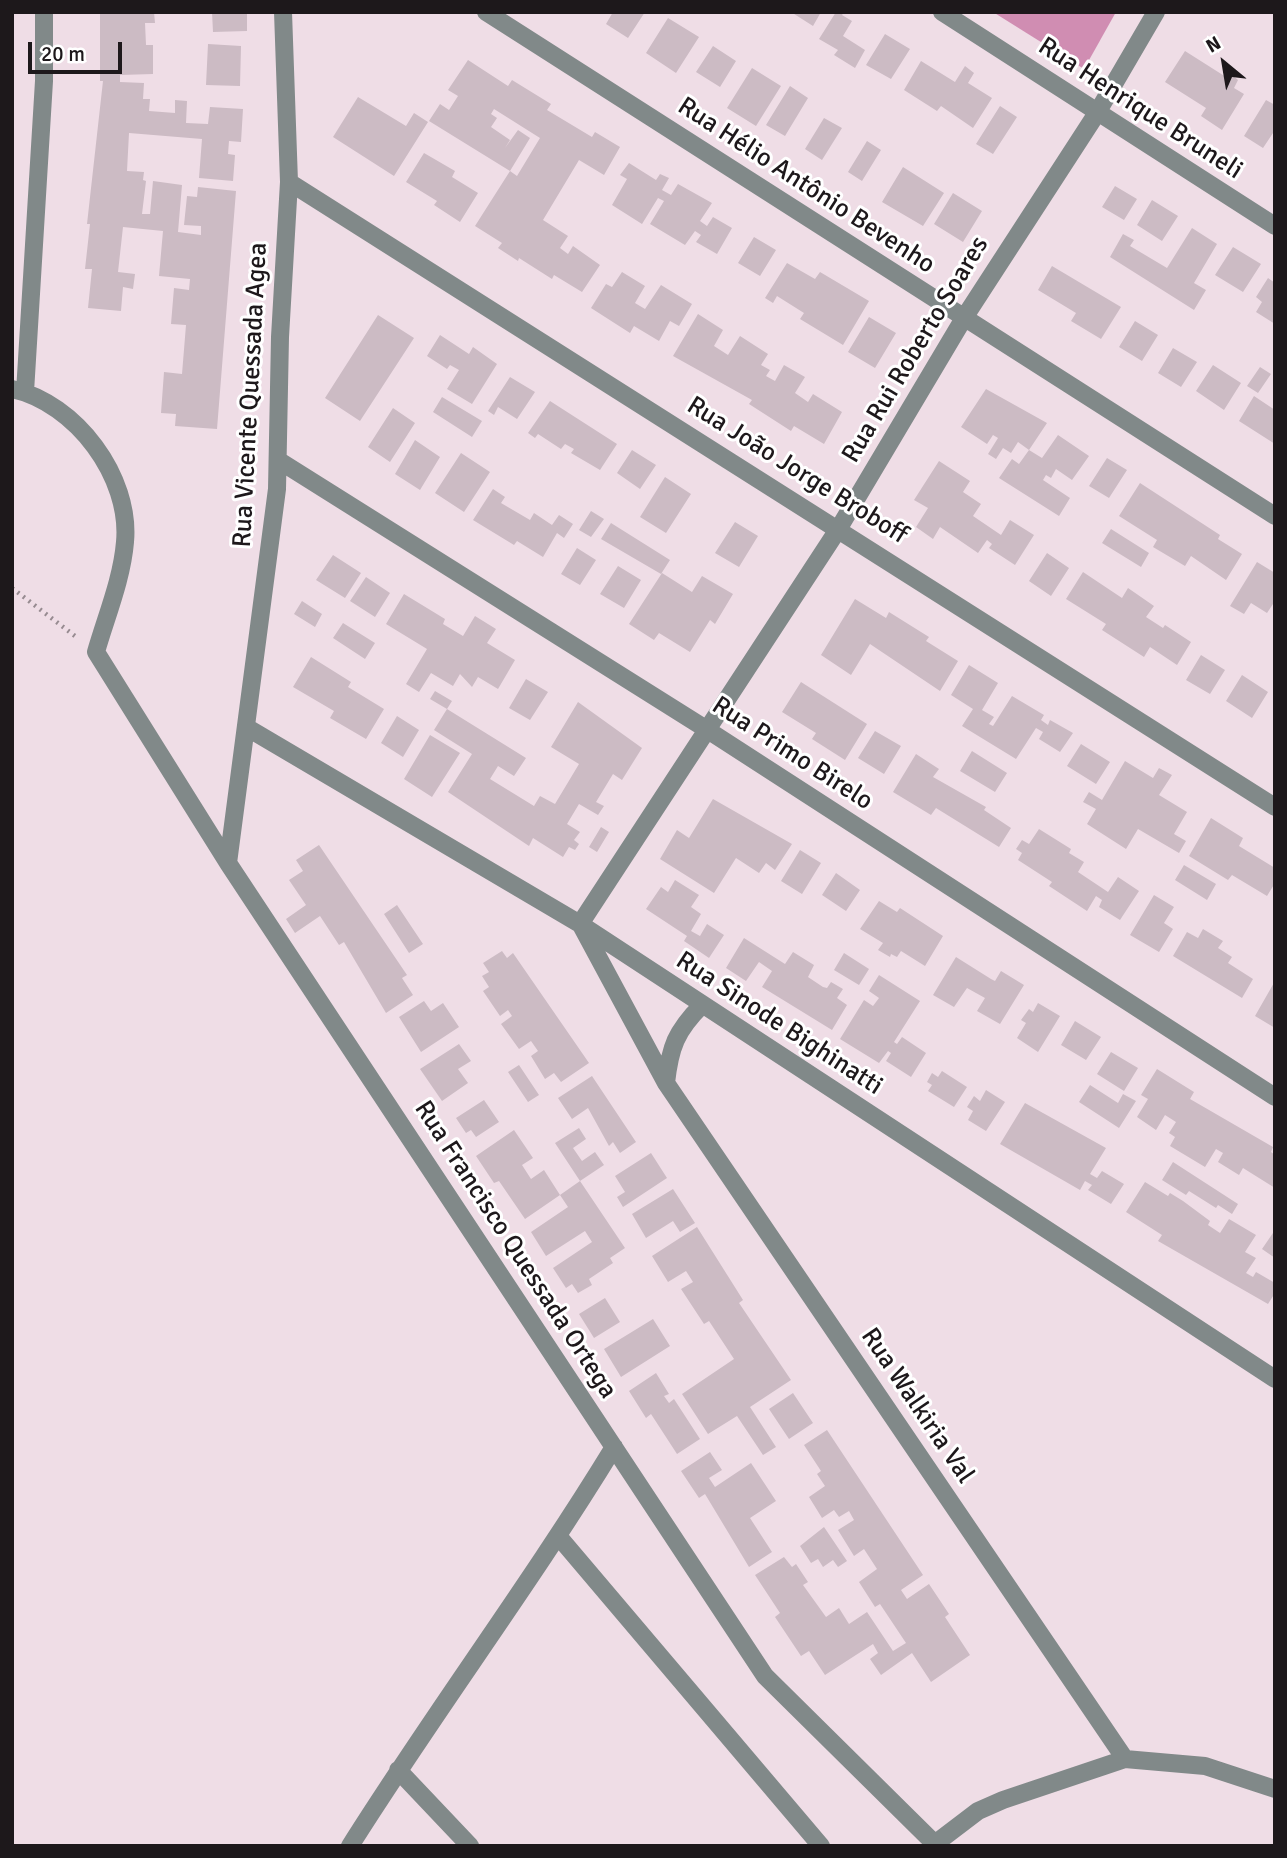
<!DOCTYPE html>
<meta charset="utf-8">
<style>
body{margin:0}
#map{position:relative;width:1287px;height:1858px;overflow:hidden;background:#efdde6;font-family:Signika,sans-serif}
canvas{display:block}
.frame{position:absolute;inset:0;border:14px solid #1d181b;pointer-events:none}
.north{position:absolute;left:1189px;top:28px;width:70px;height:70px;-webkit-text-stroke:5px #fff;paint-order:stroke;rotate:330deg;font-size:19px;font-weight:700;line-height:28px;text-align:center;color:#1d181b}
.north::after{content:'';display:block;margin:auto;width:24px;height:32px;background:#1d181b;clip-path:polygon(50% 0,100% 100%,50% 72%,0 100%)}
.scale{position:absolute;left:28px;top:42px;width:94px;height:32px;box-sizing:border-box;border:4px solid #1d181b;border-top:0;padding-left:9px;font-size:21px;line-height:24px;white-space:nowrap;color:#1d181b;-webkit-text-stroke:5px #fff;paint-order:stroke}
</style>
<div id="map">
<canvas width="1287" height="1858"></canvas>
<div class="frame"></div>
<div class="north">N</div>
<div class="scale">20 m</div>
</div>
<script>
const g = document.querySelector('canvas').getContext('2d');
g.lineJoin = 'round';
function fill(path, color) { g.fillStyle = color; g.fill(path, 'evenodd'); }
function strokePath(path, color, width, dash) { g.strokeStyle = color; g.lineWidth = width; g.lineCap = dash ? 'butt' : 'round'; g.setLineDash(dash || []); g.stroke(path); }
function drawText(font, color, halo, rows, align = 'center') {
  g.font = font + ' Signika,sans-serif'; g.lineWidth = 6; g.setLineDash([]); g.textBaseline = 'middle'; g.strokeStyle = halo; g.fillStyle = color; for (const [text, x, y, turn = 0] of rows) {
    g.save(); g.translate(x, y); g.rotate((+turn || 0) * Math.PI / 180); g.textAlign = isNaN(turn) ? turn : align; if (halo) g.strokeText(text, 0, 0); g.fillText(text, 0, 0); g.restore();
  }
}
fill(new Path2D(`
 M993 12H1116L1084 69Z`), '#d08db2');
fill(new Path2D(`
 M100 12H154L155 23H145L146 45H153V74L120 75V82L144 83 143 99H150L149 111 175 113V100L187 101 186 123 208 124 210 107 243 109 241 142 229 141 228 154 235 155 233 181 199 178 202 139 129 133 127 171 144 172 143 180 146 181 142 214H150L153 181 182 185 178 232 201 235V226L184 225 187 196 197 197 198 187 236 191 217 429 175 426 176 414 161 413 164 372 182 374 186 325 171 324 174 288 189 290 190 279 159 276 163 231 123 227 118 272 135 274 133 289 123 287 121 311 88 308 92 269H85L90 224H87L103 81H100Z
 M212 12H247V31L213 32Z
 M613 12H645L628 38 606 24Z
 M791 12H821L813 26Z
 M836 12H844L842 15 852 21 843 36 865 50 855 68 834 55 838 50 819 39Z
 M668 18 699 37 676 73 646 53Z
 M885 34 910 49 891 79 866 65Z
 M208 44 241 46 240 86 206 85Z
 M713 46 736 61 720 87 696 72Z
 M1185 51 1226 77 1229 72 1238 80 1234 88 1244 94 1222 130 1201 116 1206 108 1165 82Z
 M468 60 508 86 512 80 551 104 547 110 592 137 595 132 620 147 604 175 579 160 543 220 568 236 560 248 568 254 573 246 600 265 582 292 554 275 552 279 519 258 518 261 498 248 502 243 475 226 510 171 429 121 440 104 449 110 458 96 448 90ZM494 109 540 138 517 176 510 171 530 138 518 130 505 148 510 140 491 127 497 118 491 114Z
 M921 61 955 82 965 66 974 73 968 83 992 98 973 128 941 106 937 111 904 90Z
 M752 68 781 86 756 126 727 108Z
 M790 86 808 98 785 136 766 125Z
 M358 97 406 126 414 113 428 122 394 176 333 137Z
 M1266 100 1275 105V130L1263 148 1244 136Z
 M1000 106 1017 117 993 154 976 144Z
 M824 118 842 128 822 160 805 149Z
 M867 141 881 150 862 181 848 172Z
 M424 153 455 171 452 177 478 193 460 222 434 205 437 201 406 182Z
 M629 163 656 180 660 174 669 178 662 190 671 195 678 184 712 203 700 221 707 226 713 217 732 228 717 254 696 242 701 235 695 231 685 245 650 224 664 201 658 198 642 224 612 205 627 179 620 175Z
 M903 167 944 193 923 226 882 202Z
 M1115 186 1137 199 1124 220 1102 207Z
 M953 193 982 211 963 242 934 224Z
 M1152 200 1178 216 1162 241 1137 225Z
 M1192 228 1217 244 1194 283 1206 290 1194 310 1110 257 1123 234 1134 240 1130 246 1167 268Z
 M754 237 776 250 760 276 738 263Z
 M1233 247 1261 264 1243 292 1215 275Z
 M787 263 815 279 820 272 869 301 843 345 800 319 804 313 777 296 773 303 765 298Z
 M1052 266 1121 307 1101 339 1071 321 1076 313 1038 290Z
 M622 272 645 286 635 303 645 309 661 285 692 304 679 326 670 321 659 341 634 326 630 333 591 308 606 284 612 287Z
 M1268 278 1275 283V324L1256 312 1262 302 1256 297Z
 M698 314 723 330 714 346 728 355 740 336 768 354 761 365 770 370 766 376 775 381 784 365 805 377 795 393 808 402 813 394 842 412 824 444 794 426 791 431 749 404 752 400 673 356Z
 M378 315 414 338 360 421 325 398Z
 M869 317 896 333 875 368 848 352Z
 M1135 321 1158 335 1142 361 1119 347Z
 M440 335 469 354 473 347 497 364 472 404 447 389 459 370 450 365 447 369 427 356Z
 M1173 348 1197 362 1181 387 1158 373Z
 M1213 365 1241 383 1224 410 1196 391Z
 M1260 367 1271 374 1258 393 1247 386Z
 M510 377 535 392 517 419 498 407 494 415 488 411Z
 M986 389 1047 423 1029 450 1018 442 1011 453 1003 448 996 459 988 454 998 438 993 435 987 444 961 427Z
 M1254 396 1275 410V444L1239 421Z
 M442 397 482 421 472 437 433 412Z
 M550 401 617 444 600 470 571 453 574 449 565 444 561 449 538 434 535 438 528 433Z
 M393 408 415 423 390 462 368 447Z
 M1058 435 1089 456 1072 480 1056 469 1051 478 1046 475 1043 480 1070 498 1059 516 999 478 1012 459 1019 464 1029 450 1042 458Z
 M415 440 440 457 420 490 395 474Z
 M632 450 656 465 640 489 617 473Z
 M461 453 490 472 464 512 435 493Z
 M1107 458 1127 470 1109 498 1089 486Z
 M939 461 970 481 963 492 981 504 973 516 1001 535 1010 520 1034 535 1015 565 989 548 992 544 987 540 978 553 940 527 933 539 916 527 928 508 914 500Z
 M665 477 691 494 666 533 640 517Z
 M1140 483 1220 535 1218 539 1242 554 1226 580 1191 556 1185 566 1153 547 1157 540 1119 516Z
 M493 489 505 497 501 503 530 520 534 513 552 525 559 515 573 524 564 538 557 533 543 557 517 541 514 545 473 520Z
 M591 511 604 519 591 537 579 530Z
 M735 522 758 536 739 567 715 553Z
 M611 523 670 560 661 574 601 539Z
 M1111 529 1149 553 1141 567 1102 543Z
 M577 548 596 560 580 585 561 574Z
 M1047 553 1069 568 1051 596 1029 581Z
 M333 555 361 573 345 598 316 580Z
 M1257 562 1275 573V601L1267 613 1251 603 1244 614 1230 606Z
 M618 566 641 580 624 608 600 594Z
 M1083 572 1122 598 1128 588 1154 606 1146 617 1163 628 1165 625 1191 642 1177 665 1150 647 1144 657 1102 630 1106 624 1066 599Z
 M662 573 692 592 702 576 733 594 715 624 710 620 690 652 659 633 654 640 629 624Z
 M366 577 390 593 375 617 350 601Z
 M404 594 445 619 443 624 463 636 475 616 496 629 487 643 515 660 498 689 478 677 472 687 460 674 453 686 431 673 419 692 406 684 427 649 386 624Z
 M855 599 886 618 889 612 929 637 926 641 958 661 940 691 870 644 851 675 821 655Z
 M302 601 322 614 315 627 294 614Z
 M343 623 375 643 365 659 333 638Z
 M1201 655 1225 670 1210 694 1186 680Z
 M311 657 351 682 348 687 384 709 366 739 330 718 334 711 293 687Z
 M969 665 998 683 982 710 994 717 989 724 993 726 1012 696 1044 715 1041 720 1048 725 1050 720 1073 733 1060 752 1039 739 1043 732 1036 728 1016 759 962 726 973 709 951 695Z
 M1242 675 1268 692 1252 718 1226 701Z
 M526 679 548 692 530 720 509 708Z
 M801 682 867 724 845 760 812 739 816 733 782 712Z
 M435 691 452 701 447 709 430 699Z
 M578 702 642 748 622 780 613 774 596 802 604 806 598 815 579 804 567 824 580 832 574 840 579 844 575 850 569 847 563 857 533 838 529 846 448 792 472 754 434 730 447 709 526 758 514 776 498 766 490 779 534 806 540 796 555 804 579 764 551 747Z
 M397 716 419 730 403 757 381 743Z
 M875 731 901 746 884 774 858 758Z
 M430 735 460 753 432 797 404 779Z
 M1081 744 1110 762 1096 784 1067 766Z
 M972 751 1007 773 995 792 960 771Z
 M916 754 939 769 933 777 986 807 984 810 1011 828 999 847 936 808 931 815 893 792Z
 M1125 761 1153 778 1159 768 1172 775 1159 795 1187 812 1174 834 1186 841 1179 853 1138 829 1126 849 1087 824 1096 809 1083 802 1089 792 1102 800Z
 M713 799 792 844 775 870 766 863 759 873 736 858 714 893 660 859 677 830 689 838Z
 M1211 818 1243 838 1239 846 1275 868V883L1267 896 1232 875 1228 880 1189 856Z
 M601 827 609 832 597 852 589 847Z
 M1039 829 1071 849 1069 853 1084 862 1078 872 1108 892 1118 877 1139 891 1120 920 1099 907 1102 900 1096 896 1087 911 1049 886 1052 882 1018 860 1022 853 1016 849 1022 840 1029 844Z
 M319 845 407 975 402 978 413 995 386 1013 344 942 339 945 320 916 295 933 286 919 306 905 289 880 303 871 296 860Z
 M800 850 821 863 802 894 781 881Z
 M1184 865 1216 884 1207 900 1175 880Z
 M836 873 860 890 846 911 822 895Z
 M675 880 699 895 691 907 701 914 691 931 700 936 707 924 724 935 709 958 684 941 687 936 646 909 661 887 668 892Z
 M1154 895 1174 907 1164 923 1173 929 1159 952 1130 935Z
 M879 901 897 912 900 908 943 936 925 966 901 951 897 957 891 954 890 957 878 950 883 943 860 929Z
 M397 905 423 944 409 953 384 914Z
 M1203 929 1223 941 1218 948 1232 957 1228 963 1253 979 1242 998 1173 956 1187 932 1198 938Z
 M744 938 785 964 793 952 814 965 808 977 823 987 827 988 831 982 843 989 837 998 847 1005 832 1030 762 987 772 971 759 962 746 981 726 968Z
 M502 951 507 958 513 953 589 1063 561 1082 554 1073 545 1079 531 1056 538 1051 531 1041 519 1049 501 1024 512 1016 508 1010 500 1016 483 991 489 987 482 976 489 972 483 963Z
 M844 953 869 969 859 985 834 970Z
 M956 957 991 979 995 981 1001 971 1024 985 1000 1024 977 1011 985 998 967 988 954 1007 933 995Z
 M879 975 920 1001 894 1042 897 1044 902 1037 926 1053 911 1077 886 1061 891 1053 888 1051 879 1063 840 1039 864 1000 873 1006 879 998 869 991Z
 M1275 981V1028L1255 1016Z
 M424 1001 431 1011 443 1003 459 1027 421 1052 399 1017Z
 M1038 1003 1060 1016 1038 1052 1017 1038 1026 1023 1021 1020 1029 1009 1033 1012Z
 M1075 1021 1101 1037 1086 1060 1061 1045Z
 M459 1044 471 1061 458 1069 468 1083 442 1101 420 1069Z
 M1111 1052 1138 1068 1124 1091 1097 1074Z
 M519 1065 539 1095 528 1102 508 1072Z
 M1157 1069 1194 1092 1190 1099 1273 1147 1271 1152 1275 1155V1188L1243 1168 1239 1175 1218 1162 1223 1153 1216 1149 1205 1167 1170 1146 1175 1137 1169 1133 1176 1122 1165 1115 1156 1130 1137 1117 1148 1099 1141 1095Z
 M942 1071 967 1087 954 1107 928 1091 932 1085 927 1082 932 1073 938 1077Z
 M592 1076 636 1142 620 1153 613 1142 609 1146 588 1108 572 1119 558 1098Z
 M1090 1085 1118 1103 1123 1094 1136 1101 1119 1128 1079 1102Z
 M986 1090 1005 1102 986 1131 968 1120 973 1111 967 1107 974 1096 980 1101Z
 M484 1100 499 1122 476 1137 471 1130 466 1133 456 1118Z
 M1025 1103 1106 1148 1090 1174 1097 1178 1102 1171 1124 1184 1111 1204 1088 1190 1092 1185 1085 1181 1080 1190 1000 1144Z
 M579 1128 586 1139 573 1148 582 1161 595 1152 604 1165 580 1181 555 1143Z
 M514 1130 533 1158 522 1165 531 1179 544 1170 560 1195 580 1181 625 1248 610 1258 613 1263 589 1279 592 1285 578 1293 572 1284 566 1288 553 1268 592 1242 585 1231 546 1256 531 1232 568 1207 560 1195 525 1219 499 1181 494 1183 476 1156Z
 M651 1153 667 1178 623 1207 617 1197 625 1192 615 1176Z
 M1173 1162 1238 1204 1232 1214 1218 1205 1216 1208 1189 1191 1186 1195 1162 1180Z
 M1145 1182 1168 1196 1170 1193 1183 1201 1210 1221 1208 1225 1220 1233 1229 1219 1256 1235 1245 1252 1256 1258 1246 1273 1253 1277 1256 1272 1275 1283V1293L1268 1304 1158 1241 1162 1235 1126 1212Z
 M673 1189 695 1223 680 1232 673 1221 646 1238 632 1214Z
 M697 1227 743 1300 739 1303 791 1380 750 1407 776 1447 763 1455 737 1416 708 1434 682 1394 734 1359 709 1321 704 1324 681 1289 693 1282 686 1271 668 1282 652 1256Z
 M1275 1230V1258L1262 1249Z
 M605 1298 620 1322 594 1338 579 1314Z
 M653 1319 670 1346 621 1377 604 1349Z
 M656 1373 669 1394 664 1396 669 1403 674 1399 700 1439 677 1454 651 1414 646 1418 629 1391Z
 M793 1393 813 1423 789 1439 769 1409Z
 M827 1430 923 1575 901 1590 907 1599 929 1584 949 1614 945 1617 970 1655 931 1682 912 1653 881 1675 870 1659 878 1653 873 1644 825 1675 809 1651 801 1656 775 1617 780 1613 755 1575 784 1557 792 1567 796 1564 808 1582 803 1585 826 1617 839 1608 849 1624 867 1612 893 1651 906 1643 880 1604 875 1607 859 1582 877 1569 864 1549 854 1556 838 1530 854 1520 849 1511 839 1517 834 1510 822 1518 809 1497 825 1486 817 1474 821 1471 804 1445Z
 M710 1452 722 1470 709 1478 715 1487 751 1463 776 1501 750 1518 772 1552 749 1567 705 1494 699 1498 681 1471Z
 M824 1527 847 1561 838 1567 833 1560 823 1567 818 1559 811 1563 800 1546Z`), '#ccbbc4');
strokePath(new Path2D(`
 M12 588 75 636`), '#978b91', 4.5, [2, 5]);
strokePath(new Path2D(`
 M486 12 1275 516
 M942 12 1275 226
 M289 182 1275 807
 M12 389C76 403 131 477 125 542 122 579 106 617 96 652L228 863 765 1676 933 1842
 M25 392 44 81V12
 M278 460 706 729 1275 1097
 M246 727 580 924 1275 1379
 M228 863 277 489 280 337 289 182 283 12
 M580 924 839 528 964 318 1097 113 1156 12
 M582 927 666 1083 1125 1759
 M666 1083C670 1047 676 1031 702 1005
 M559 1537 821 1846
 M398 1770 470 1846
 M350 1846C435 1711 531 1583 614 1447
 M932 1846 978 1811 1003 1800 1125 1759 1205 1766 1275 1789`), '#818989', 18);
drawText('26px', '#1d181b', '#fff', [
 ["Rua Henrique Bruneli",1140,109,33],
 ["Rua Hélio Antônio Bevenho",806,186,33],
 ["Rua Rui Roberto Soares",916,350,-59],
 ["Rua Vicente Quessada Agea",251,395,-87],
 ["Rua João Jorge Broboff",797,471,32],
 ["Rua Primo Birelo",792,754,33],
 ["Rua Sinode Bighinatti",779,1024,33],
 ["Rua Francisco Quessada Ortega",515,1250,57],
 ["Rua Walkiria Val",917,1406,56]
]);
</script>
